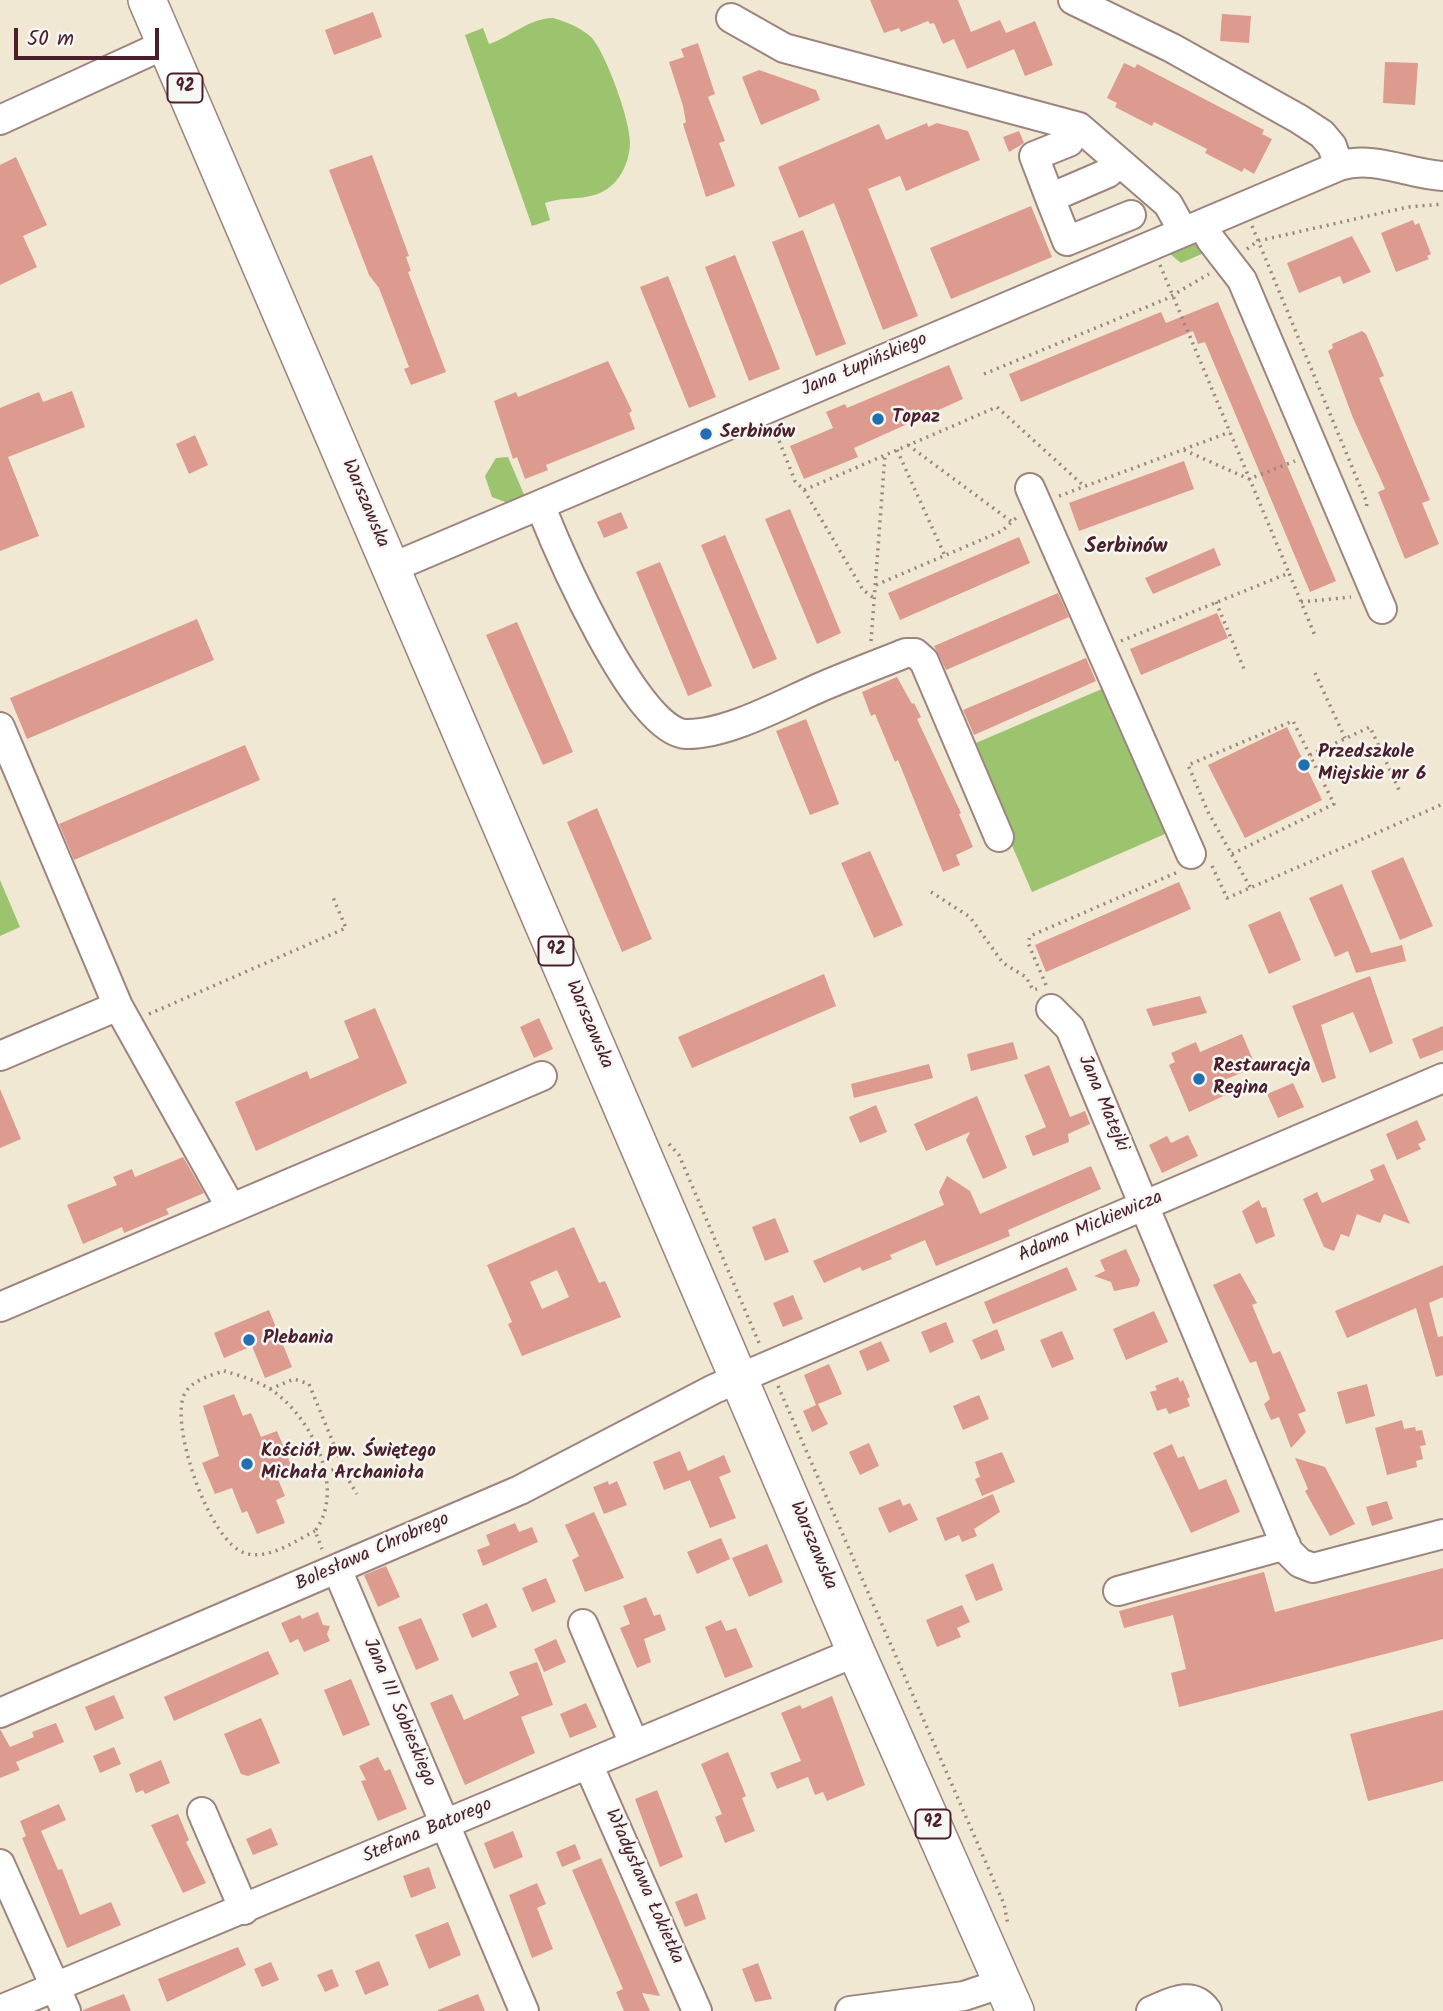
<!DOCTYPE html>
<meta charset="utf-8">
<style>
body{margin:0}
#map{position:relative;width:1443px;height:2011px;overflow:hidden;background:#f0e8d2;font-family:Kalam,sans-serif}
canvas{display:block}
.scale{position:absolute;left:14px;top:28px;width:145px;height:32px;box-sizing:border-box;border:4px solid #4a1f2b;border-top:0;padding-left:9px;font-size:21px;line-height:24px;white-space:nowrap;color:#4a1f2b;-webkit-text-stroke:5px #f6f6f2;paint-order:stroke}
</style>
<div id="map">
<canvas width="1443" height="2011"></canvas>
<div class="scale">50 m</div>
</div>
<script>
const g = document.querySelector('canvas').getContext('2d');
g.lineJoin = 'round';
function fill(path, color) { g.fillStyle = color; g.fill(path, 'evenodd'); }
function strokePath(path, color, width, dash) { g.strokeStyle = color; g.lineWidth = width; g.lineCap = dash ? 'butt' : 'round'; g.setLineDash(dash || []); g.stroke(path); }
function drawText(font, color, halo, rows, align = 'center') {
  g.font = font + ' Kalam,sans-serif'; g.lineWidth = 5; g.setLineDash([]); g.textBaseline = 'middle'; g.strokeStyle = halo; g.fillStyle = color; for (const [text, x, y, turn = 0] of rows) {
    g.save(); g.translate(x, y); g.rotate((+turn || 0) * Math.PI / 180); g.textAlign = isNaN(turn) ? turn : align; if (halo) g.strokeText(text, 0, 0); g.fillText(text, 0, 0); g.restore();
  }
}
fill(new Path2D(`
 M553 18C567 22 580 27 591 37 606 53 630 120 630 142 630 158 623 176 611 186 591 203 567 195 545 203L550 220 532 226 465 35 483 28 489 44C512 36 528 19 553 18Z
 M1199 241 1204 253 1181 263 1170 254Z
 M508 457 526 499 505 502 492 497 485 476 496 458Z
 M1111 685 1174 830 1032 892 969 746Z
 M0 880 20 927 0 936Z`), '#9cc46f');
fill(new Path2D(`
 M870 0H958L971 32 1000 20 1006 33 1035 21 1053 65 1025 76 1014 49 967 69 954 39 943 44 934 23 930 24 928 21 901 32 899 28 884 33Z
 M373 12 382 37 334 55 325 30Z
 M1222 14 1251 16 1249 43 1220 41Z
 M698 43 715 94 708 97 725 141 719 143 735 186 706 197 683 124 686 122 683 106 669 62 684 57 681 49Z
 M1385 62 1418 63 1415 105 1383 103Z
 M1124 63 1135 68 1137 64 1264 130 1262 134 1272 139 1254 174 1244 168 1242 172 1205 153 1207 149 1154 122 1152 126 1115 107 1117 103 1107 98Z
 M759 70 816 90 820 100 761 125 742 77Z
 M927 123 928 127 937 123 968 131 980 160 906 191 900 176 868 189 918 316 883 330 834 203 799 218 778 167 879 124 886 140Z
 M1019 131 1024 143 1009 152 1003 137Z
 M372 155 409 256 406 257 411 271 408 272 446 372 411 385 404 369 409 367 379 288 369 275 329 170Z
 M16 157 47 225 23 236 37 267 0 285V165Z
 M1031 206 1052 257 951 299 930 248Z
 M1413 220 1415 225 1419 223 1431 254 1427 256 1429 259 1396 272 1381 233Z
 M803 230 846 344 816 356 772 242Z
 M1352 236 1371 272 1343 284 1340 276 1299 293 1287 263Z
 M735 255 780 369 749 381 705 267Z
 M668 276 716 397 689 408 640 287Z
 M1218 302 1336 581 1310 592 1205 342 1198 344 1193 331 1021 402 1009 374 1161 312 1166 323Z
 M1362 331 1366 334 1384 376 1379 378 1430 500 1422 503 1439 544 1405 559 1378 492 1385 489 1353 418 1328 351 1333 348 1332 344Z
 M608 361 632 411 629 413 635 429 546 465 548 470 525 479 517 457 513 459 494 401 516 392 518 397Z
 M949 365 963 399 854 448 858 457 804 479 790 446 833 428 826 412 845 404 847 408Z
 M72 391 85 427 8 457 39 536 0 551V408L39 392 43 402Z
 M195 435 208 465 189 474 176 444Z
 M1184 461 1194 489 1079 531 1069 503Z
 M790 509 841 633 817 644 765 519Z
 M621 512 628 528 604 538 597 522Z
 M725 535 777 659 753 669 701 545Z
 M1019 537 1030 563 900 620 888 593Z
 M1214 548 1221 565 1153 594 1145 578Z
 M660 562 712 686 688 696 636 572Z
 M1058 593 1069 617 946 670 934 646Z
 M1217 613 1228 638 1141 675 1130 649Z
 M197 619 214 660 27 739 10 698Z
 M517 622 573 752 543 765 486 635Z
 M1086 658 1096 681 974 735 963 710Z
 M897 677 912 704 914 703 921 717 917 719 961 813 959 814 973 847 956 855 960 865 943 872 898 760 895 762 875 714 871 716 862 692Z
 M806 719 839 804 810 815 776 731Z
 M1287 727 1322 800 1245 838 1208 765Z
 M245 745 260 780 74 860 59 824Z
 M597 808 652 939 622 952 567 822Z
 M870 851 903 925 874 938 841 863Z
 M1403 857 1433 926 1400 940 1371 871Z
 M1179 882 1191 909 1046 972 1035 945Z
 M1342 884 1371 953 1402 945 1406 961 1356 973 1348 951 1335 957 1309 898Z
 M1280 911 1301 960 1269 974 1248 925Z
 M824 974 836 1006 692 1068 678 1037Z
 M1370 976 1393 1043 1370 1053 1353 1012 1321 1025 1336 1078 1322 1083 1292 1006Z
 M1200 996 1207 1013 1153 1026 1146 1009Z
 M375 1008 407 1083 256 1151 235 1102 307 1071 310 1079 359 1058 344 1021Z
 M539 1018 553 1049 534 1058 520 1027Z
 M1443 1026V1050L1420 1059 1412 1039Z
 M1242 1034 1256 1067 1224 1080 1230 1093 1189 1112 1169 1065 1175 1062 1171 1053 1196 1042 1200 1052Z
 M1013 1042 1018 1059 971 1071 967 1054Z
 M929 1064 933 1078 854 1098 851 1084Z
 M1049 1065 1070 1117 1085 1111 1090 1124 1068 1134 1069 1142 1033 1156 1025 1136 1046 1127 1024 1075Z
 M1293 1083 1304 1107 1278 1118 1267 1094Z
 M0 1089 21 1139 0 1148Z
 M977 1096 1007 1168 983 1179 966 1140 970 1132 926 1151 914 1124Z
 M876 1105 887 1132 860 1143 849 1117Z
 M1417 1120 1426 1140 1418 1144 1421 1149 1397 1160 1386 1134Z
 M1188 1135 1198 1156 1162 1173 1149 1145 1167 1136 1171 1143Z
 M183 1157 204 1193 166 1209 169 1214 124 1233 122 1227 83 1244 67 1205 117 1185 113 1177 132 1169 135 1177Z
 M1384 1164 1410 1224 1384 1214 1380 1223 1357 1214 1349 1237 1341 1234 1334 1251 1324 1247 1303 1199 1317 1192 1322 1203 1374 1180 1370 1170Z
 M1091 1166 1101 1189 1008 1230 1010 1236 936 1266 925 1240 890 1255 892 1259 862 1271 860 1267 824 1283 813 1261 944 1205 939 1192 947 1176 970 1191 980 1214Z
 M1259 1200 1262 1208 1266 1207 1275 1236 1256 1244 1242 1211Z
 M775 1218 789 1252 765 1261 752 1227Z
 M574 1227 599 1283 605 1281 621 1317 522 1356 508 1324 512 1322 487 1265ZM557 1270 569 1297 542 1309 530 1282Z
 M1126 1249 1140 1280 1138 1286 1114 1291 1111 1282 1094 1276 1105 1271 1100 1260Z
 M1443 1265V1297L1429 1303 1438 1337 1443 1336V1375L1436 1377 1416 1308 1347 1338 1335 1311Z
 M1067 1267 1077 1290 993 1324 984 1302Z
 M1240 1273 1257 1303 1252 1305 1273 1354 1280 1351 1306 1411 1298 1414 1306 1432 1291 1448 1279 1417 1271 1420 1264 1404 1270 1399 1256 1361 1250 1363 1213 1285Z
 M793 1295 803 1319 783 1327 773 1303Z
 M269 1310 292 1367 265 1378 252 1346 224 1358 214 1333Z
 M1154 1311 1168 1342 1126 1360 1113 1329Z
 M946 1322 954 1342 930 1353 921 1332Z
 M997 1329 1005 1350 981 1360 972 1340Z
 M1062 1331 1074 1359 1052 1368 1040 1340Z
 M881 1341 890 1361 867 1371 859 1351Z
 M829 1364 842 1394 818 1404 828 1424 812 1432 803 1411 816 1405 804 1375Z
 M1178 1377 1180 1382 1183 1380 1190 1397 1187 1399 1190 1406 1169 1414 1166 1408 1157 1411 1150 1392 1157 1390 1155 1386Z
 M1367 1384 1375 1416 1346 1424 1337 1392Z
 M234 1394 243 1416 251 1413 261 1437 277 1431 291 1465 275 1472 285 1496 276 1500 285 1523 257 1534 247 1511 242 1513 232 1488 215 1494 202 1463 219 1456 203 1406Z
 M979 1395 989 1419 963 1430 953 1406Z
 M1402 1420 1404 1429 1415 1427 1416 1431 1422 1430 1426 1445 1420 1446 1423 1459 1416 1461 1417 1467 1387 1475 1375 1428Z
 M869 1443 879 1466 860 1475 849 1452Z
 M1172 1444 1178 1458 1184 1456 1199 1490 1226 1479 1240 1512 1191 1533 1153 1453Z
 M680 1451 688 1471 724 1455 731 1472 719 1477 736 1518 710 1528 690 1480 664 1490 653 1462Z
 M1002 1452 1015 1482 982 1496 975 1479 980 1477 975 1462Z
 M1295 1458 1325 1467 1355 1524 1330 1536 1305 1491 1308 1489Z
 M608 1481 609 1485 617 1481 627 1505 604 1514 593 1487Z
 M993 1494 1000 1512 974 1529 977 1536 962 1542 959 1535 945 1541 936 1518Z
 M900 1499 903 1506 910 1503 918 1520 889 1533 878 1508Z
 M1387 1501 1393 1519 1372 1526 1366 1507Z
 M594 1512 624 1578 585 1592 572 1560 579 1556 565 1525Z
 M515 1523 519 1532 532 1527 538 1542 483 1566 477 1550 490 1545 486 1535Z
 M721 1538 730 1559 697 1574 687 1552Z
 M767 1544 783 1582 749 1597 732 1558Z
 M993 1563 1003 1590 976 1601 965 1575Z
 M386 1566 400 1597 378 1607 364 1575Z
 M1443 1568V1639L1179 1707 1171 1673 1186 1669 1173 1615 1124 1628 1119 1611 1264 1572 1275 1612Z
 M546 1578 556 1602 532 1612 522 1588Z
 M646 1597 654 1616 660 1614 666 1630 644 1639 651 1662 637 1668 620 1628 630 1624 623 1606Z
 M487 1603 497 1627 472 1638 462 1614Z
 M962 1605 970 1622 957 1628 961 1637 937 1647 926 1620Z
 M318 1612 323 1625 330 1626 327 1634 330 1641 304 1652 298 1639 290 1643 281 1623 300 1615 302 1619Z
 M421 1618 439 1660 416 1670 398 1627Z
 M721 1620 726 1631 736 1628 753 1667 725 1678 705 1627Z
 M556 1639 566 1662 544 1672 534 1649Z
 M268 1651 279 1674 174 1721 164 1697Z
 M537 1662 553 1705 521 1717 535 1753 465 1785 430 1703 452 1694 464 1720 519 1695 509 1672Z
 M351 1679 370 1725 343 1736 324 1690Z
 M114 1695 124 1718 95 1731 85 1707Z
 M832 1696 865 1785 827 1801 823 1792 815 1795 808 1777 777 1789 770 1773 801 1761 781 1713 800 1705 802 1709Z
 M586 1703 597 1727 570 1738 560 1714Z
 M1443 1710V1781L1368 1801 1350 1734Z
 M261 1718 280 1763 248 1776 241 1774 224 1734Z
 M56 1723 64 1742 16 1762 20 1770 0 1778V1729L10 1747 34 1737 32 1732Z
 M114 1747 121 1764 100 1773 93 1756Z
 M728 1752 746 1796 742 1798 755 1831 725 1843 715 1817 722 1814 701 1764Z
 M378 1757 385 1771 390 1769 407 1809 378 1821 361 1781 366 1780 359 1766Z
 M161 1760 170 1783 145 1794 143 1790 136 1793 129 1774Z
 M657 1790 683 1857 660 1867 635 1799Z
 M59 1804 66 1820 41 1831 58 1870 62 1869 80 1915 111 1902 121 1925 67 1948 22 1838 26 1836 20 1821Z
 M178 1814 189 1840 186 1842 206 1883 183 1893 151 1825Z
 M271 1828 278 1845 253 1855 246 1839Z
 M513 1831 523 1857 494 1869 484 1843Z
 M575 1844 581 1859 562 1867 556 1852Z
 M601 1858 660 1996 642 1993 650 2011H624L616 1992 623 1989 572 1870Z
 M429 1867 436 1888 411 1898 403 1876Z
 M537 1883 546 1904 537 1908 553 1949 532 1958 509 1895Z
 M697 1893 706 1919 685 1927 675 1902Z
 M448 1922 461 1955 429 1969 415 1935Z
 M238 1947 246 1965 167 2002 158 1979Z
 M379 1961 389 1985 365 1995 355 1971Z
 M271 1962 279 1980 262 1987 254 1969Z
 M758 1963 772 1999 755 2002 742 1969Z
 M332 1969 339 1986 325 1992 317 1975Z
 M124 1994 131 2011H83V2010Z
 M478 1994 485 2011H438V2010Z`), '#dd9a8f');
const minor = new Path2D(`
 M1073 0 1172 48 1299 119 1322 134 1332 146 1339 166
 M731 18 784 48 1079 127 1168 204 1183 231
 M0 120 166 44
 M1119 163 1108 173 1050 198 1067 241 1131 215
 M1050 198 1034 156 1069 142
 M1202 224 1211 240 1242 280 1382 609
 M1030 488 1191 854
 M540 505C558 550 636 732 686 734 727 735 784 703 821 687 849 675 878 664 906 653H915L924 661 999 837
 M391 568 1339 166C1374 155 1408 174 1443 176
 M0 727 118 1006 231 1208
 M1051 1009 1070 1028 1288 1551 1300 1563 1313 1568 1443 1534
 M0 1056 118 1006
 M0 1307 542 1076
 M337 1569 524 2011
 M1118 1591 1286 1545
 M583 1624 634 1744
 M0 1713 520 1490 714 1389 1443 1078
 M588 1764 697 2011
 M202 1812 244 1910
 M0 1864 66 2011
 M0 2010 856 1652
 M850 2011 964 1996 1003 1983
 M1151 2011C1170 2003 1192 1989 1207 2011`);
const major = new Path2D(`
 M147 0 856 1652 1015 2011`);
strokePath(minor, '#9d847e', 32);
strokePath(major, '#9d847e', 40);
strokePath(new Path2D(`
 M1252 226 1367 503 1366 510
 M1247 249 1258 241 1408 207 1443 204
 M1160 265 1289 573
 M984 374 1166 299 1209 274
 M774 428 795 481 804 490 997 407 1085 487
 M908 445 1012 522
 M897 450 945 556
 M1184 450 1249 479 1295 461
 M804 490 863 590 874 598
 M1059 496 1230 432
 M876 585 1002 531 1017 517
 M1216 602 1244 669
 M1301 602 1351 597
 M871 641 885 455
 M1121 641 1289 573 1316 638
 M1315 673 1345 738
 M1310 755 1370 727 1400 792
 M1232 854 1334 804 1293 721 1188 765 1208 812 1250 887
 M1212 866 1227 898 1443 804
 M931 892 970 917 1003 963 1026 977 1033 990 1037 989
 M1046 985 1028 943 1030 936 1178 872
 M149 1014 346 928 332 895
 M669 1144 679 1155 759 1343
 M778 1386 1004 1904 1008 1925
 M270 1389 294 1379 309 1384 348 1479 357 1494
 M325 1473 343 1466
 M315 1531C295 1541 267 1561 245 1553 210 1543 170 1427 184 1395 190 1381 211 1375 224 1371 239 1375 257 1381 270 1389 311 1415 347 1489 315 1531L322 1549`), '#9d847e', 3.5, [2, 5]);
strokePath(minor, '#fff', 28);
strokePath(major, '#fff', 37);
for (const [x, y, r, color] of [
 [878,419,7,"#1f6fb2"],
 [706,434,7,"#1f6fb2"],
 [1304,765,7,"#1f6fb2"],
 [1199,1079,7,"#1f6fb2"],
 [249,1340,7,"#1f6fb2"],
 [247,1464,7,"#1f6fb2"]
]) { const dot = new Path2D(); dot.arc(x, y, r, 0, 2 * Math.PI); g.fillStyle = color; g.fill(dot); strokePath(dot, '#f6f6f2', 2.5); }
for (const [x, y, w] of [
 [185,88,35],
 [556,951,35],
 [933,1824,35]
]) { const box = new Path2D(); box.roundRect(x - w / 2, y - 14.5, w, 29, 5); g.fillStyle = '#f6f6f2'; g.fill(box); strokePath(box, '#4a1f2b', 2); }
drawText('bold 18px', '#4a1f2b', null, [
 ["92",185,88],
 ["92",556,951],
 ["92",933,1824]
]);
drawText('19px', '#4a1f2b', '#f6f6f2', [
 ["Jana Łupińskiego",865,366,-23],
 ["Warszawska",364,504,67],
 ["Warszawska",588,1025,67],
 ["Jana Matejki",1102,1104,67],
 ["Adama Mickiewicza",1091,1228,-23],
 ["Warszawska",812,1546,67],
 ["Bolesława Chrobrego",373,1553,-24],
 ["Jana III Sobieskiego",398,1713,67],
 ["Stefana Batorego",428,1832,-23],
 ["Władysława Łokietka",643,1887,66]
]);
drawText('bold 19px', '#4a1f2b', '#f6f6f2', [
 ["Topaz",892,419],
 ["Serbinów",720,434],
 ["Przedszkole",1318,754],
 ["Miejskie nr 6",1318,776],
 ["Restauracja",1213,1068],
 ["Regina",1213,1090],
 ["Plebania",263,1340],
 ["Kościół pw. Świętego",261,1453],
 ["Michała Archanioła",261,1475]
], 'left');
drawText('bold 21px', '#4a1f2b', '#f6f6f2', [
 ["Serbinów",1126,548]
]);
</script>
